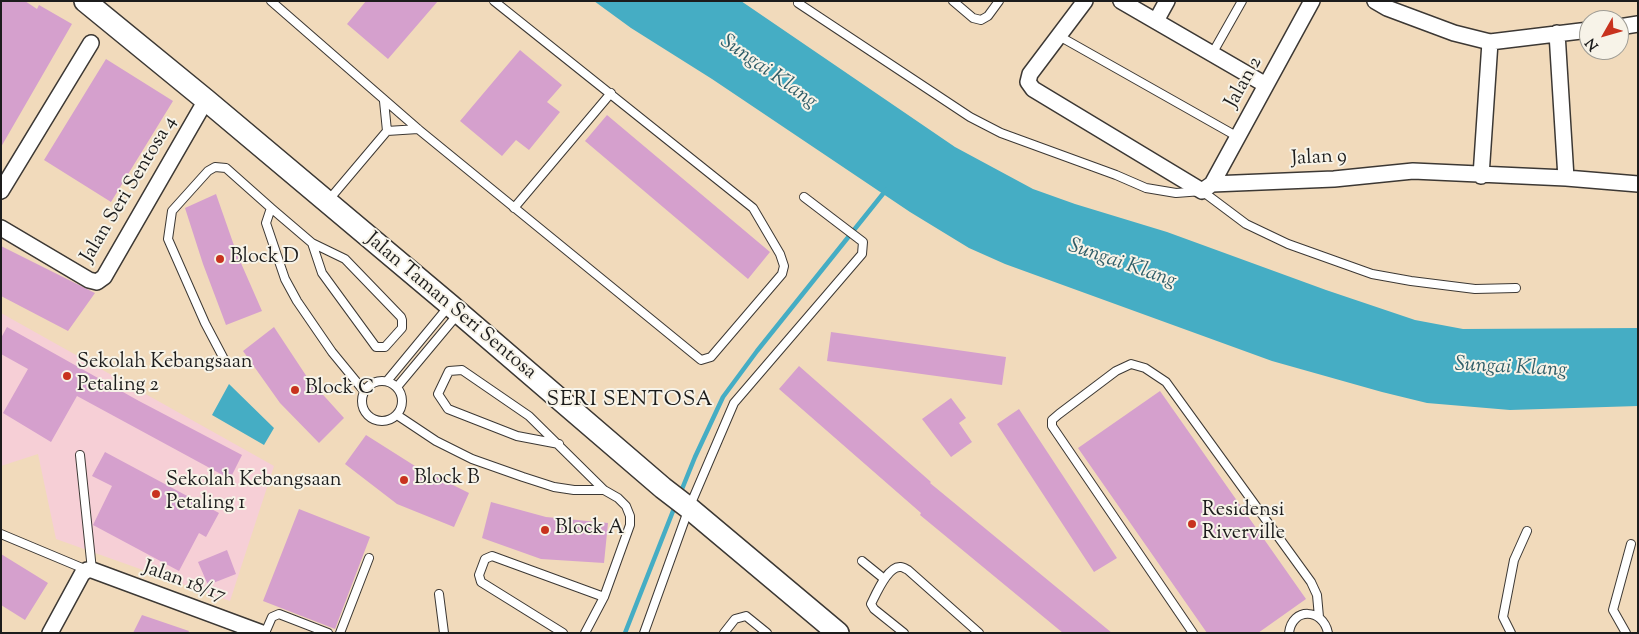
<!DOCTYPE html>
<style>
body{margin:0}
#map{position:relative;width:1639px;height:634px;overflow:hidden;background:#f1dabb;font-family:"Sorts Mill Goudy",serif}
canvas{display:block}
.frame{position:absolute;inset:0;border:2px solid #1c1c1c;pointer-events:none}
.north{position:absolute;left:1579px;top:10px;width:50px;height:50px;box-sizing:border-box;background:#f7f3e8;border:1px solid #9f9d96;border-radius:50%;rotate:232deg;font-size:14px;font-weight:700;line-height:20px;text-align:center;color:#1c1c1c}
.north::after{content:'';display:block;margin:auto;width:18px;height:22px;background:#c8321e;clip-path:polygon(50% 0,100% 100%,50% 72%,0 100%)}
</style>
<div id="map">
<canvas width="1639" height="634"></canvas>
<div class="frame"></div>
<div class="north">N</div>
</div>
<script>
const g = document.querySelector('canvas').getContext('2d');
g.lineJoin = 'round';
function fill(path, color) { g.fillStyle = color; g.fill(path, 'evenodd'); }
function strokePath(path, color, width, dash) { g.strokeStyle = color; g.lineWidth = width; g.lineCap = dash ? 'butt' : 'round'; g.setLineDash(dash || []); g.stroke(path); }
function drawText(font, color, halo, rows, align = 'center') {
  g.font = font + ' "Sorts Mill Goudy",serif'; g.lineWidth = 4; g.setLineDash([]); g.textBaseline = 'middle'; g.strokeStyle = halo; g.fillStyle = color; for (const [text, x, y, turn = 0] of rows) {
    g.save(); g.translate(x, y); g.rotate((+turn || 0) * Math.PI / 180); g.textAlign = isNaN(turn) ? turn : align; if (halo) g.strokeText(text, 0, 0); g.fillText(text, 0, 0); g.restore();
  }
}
fill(new Path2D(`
 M1 313 274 466 230 601 56 539 38 454 1 466Z`), '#f6cfd6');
fill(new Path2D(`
 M594 1H741L955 147 1033 189 1075 204 1167 232 1326 290 1415 320 1463 329 1638 328V406L1510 410 1427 403 1382 392 1272 361 1005 264 969 248 910 212 712 79 631 28Z
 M229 384 274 428 264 445 212 415Z`), '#45adc4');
strokePath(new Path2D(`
 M680 494 695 457 723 397 757 351 886 190
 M625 633 675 506`), '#45adc4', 4.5);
fill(new Path2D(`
 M1 1H25L37 9 39 5 72 24 1 147Z
 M366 1H438L388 59 347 24Z
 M520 50 562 85 547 102 560 112 529 150 516 140 502 156 460 121Z
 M106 59 173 101 111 202 44 160Z
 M607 115 770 252 748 279 585 141Z
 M216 194 237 254 262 311 226 325 203 264 185 208Z
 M1 246 95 293 68 331 1 296Z
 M7 327 139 401 242 455 230 479 77 396 51 442 3 413 28 369 1 354V338Z
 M274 327 307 377 344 418 319 443 280 403 243 351Z
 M831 332 1006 357 1002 385 827 361Z
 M799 366 931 482 930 483 1112 633H1063L920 515 921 513 779 389Z
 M1160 391 1306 599 1258 633H1207L1078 448Z
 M951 398 966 418 959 423 972 442 951 457 922 419Z
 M1019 409 1117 558 1094 572 997 424Z
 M366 435 415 466 469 493 454 527 397 504 345 464Z
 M105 452 219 513 206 537 199 533 179 571 93 525 112 486 92 476Z
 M491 502 546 517 608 523 604 563 541 559 482 538Z
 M299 509 370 537 335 629 263 601Z
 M227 550 236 574 208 585 198 562Z
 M1 554 48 583 25 620 1 605Z
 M142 615 189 631 188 633H133Z`), '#d5a0cd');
const lane = new Path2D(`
 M271 1 418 129 701 360 711 357 782 274 784 266 780 254 753 208 494 1
 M953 1 973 18 981 20 988 16 999 1
 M798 3 970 117 1001 133 1116 175 1146 188 1176 193 1202 191 1246 224 1288 244 1372 274 1411 281 1475 289 1516 288
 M1059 36 1238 137
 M1212 54 1242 1
 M387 131 418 129
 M327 202 387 131 384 101
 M271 208 312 243 345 259 401 317 402 320V328L385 347H376L322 273 312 243
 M514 208 611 93
 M225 361 205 323 168 239 172 211 208 171 215 167 226 168 271 208 266 223 285 279 297 301 332 352 364 391
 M362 401a20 20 0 1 1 40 0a20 20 0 1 1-40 0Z
 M387 381 449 306
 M397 387 458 314
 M397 415 436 441 472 459 523 477 554 487 574 490H604L618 498 626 506 630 516V525L604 597 585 633
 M559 444 517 436 448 409 438 394 449 371 462 370 529 416 604 490
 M80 455 92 570
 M1 534 87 570
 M862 561 883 578
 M439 594 444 633
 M265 633 272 617 279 614 328 633
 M340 633 369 558
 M563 633 481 582 479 575 485 559 492 556 604 597
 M644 633 689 508 734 403 862 254 863 242 804 197
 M724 633 735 619 746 616 767 633
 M904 633 874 609 871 604C876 594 888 565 901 567 903 567 906 569 908 570L979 633
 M1193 633 1052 426V420L1059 414 1116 371 1131 364 1145 368 1166 382 1311 582 1317 595 1319 617
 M1289 633C1292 607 1323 608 1328 633
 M1511 633 1503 617 1514 560 1527 531
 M1626 633 1613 610 1631 544`);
const street = new Path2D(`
 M1085 1 1030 74 1028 82 1033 89 1202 191 1212 184 1334 179 1413 171 1566 178 1638 184
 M1121 1 1266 85
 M1375 1 1387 8 1454 33 1490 42 1589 30
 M1156 21 1167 1
 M1619 27 1638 24
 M1557 33 1566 178
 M1481 176 1490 42
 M1212 184 1312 1
 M1 191 91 43
 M1 228 89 280 97 282 104 277 206 100
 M50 633 82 574 87 570H92L262 633`);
const secondary = new Path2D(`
 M85 1 206 100 450 305 663 488 689 508 838 633`);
strokePath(lane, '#3c3834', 10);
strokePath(street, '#3c3834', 18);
strokePath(secondary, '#3c3834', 24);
strokePath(lane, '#fff', 8);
strokePath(street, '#fff', 15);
strokePath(secondary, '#fff', 21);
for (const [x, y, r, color] of [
 [220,259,5,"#c8321e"],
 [67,376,5,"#c8321e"],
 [295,390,5,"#c8321e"],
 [404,480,5,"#c8321e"],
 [156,494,5,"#c8321e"],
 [1192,524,5,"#c8321e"],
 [545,530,5,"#c8321e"]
]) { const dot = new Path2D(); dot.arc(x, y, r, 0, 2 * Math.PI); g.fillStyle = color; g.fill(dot); strokePath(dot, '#f7f3e8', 2); }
drawText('20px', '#1c1c1c', '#f7f3e8', [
 ["Jalan 2",1245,83,-61],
 ["Jalan 9",1319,159,-3],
 ["Jalan Seri Sentosa 4",130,190,-59],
 ["Jalan Taman Seri Sentosa",450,307,40],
 ["Jalan 18/17",184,583,20]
]);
drawText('20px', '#1c1c1c', '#f7f3e8', [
 ["Block D",230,259],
 ["Sekolah Kebangsaan",77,364],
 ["Petaling 2",77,387],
 ["Block C",305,390],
 ["Block B",414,480],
 ["Sekolah Kebangsaan",166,482],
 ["Petaling 1",166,505],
 ["Residensi",1202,512],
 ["Riverville",1202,535],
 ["Block A",555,530]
], 'left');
drawText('italic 21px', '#2e5d68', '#f7f3e8', [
 ["Sungai Klang",768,73,35],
 ["Sungai Klang",1122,265,19],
 ["Sungai Klang",1511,369,3]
]);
g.letterSpacing = '1px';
drawText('21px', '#1c1c1c', '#f7f3e8', [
 ["SERI SENTOSA",630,401]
]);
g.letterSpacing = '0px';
</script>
